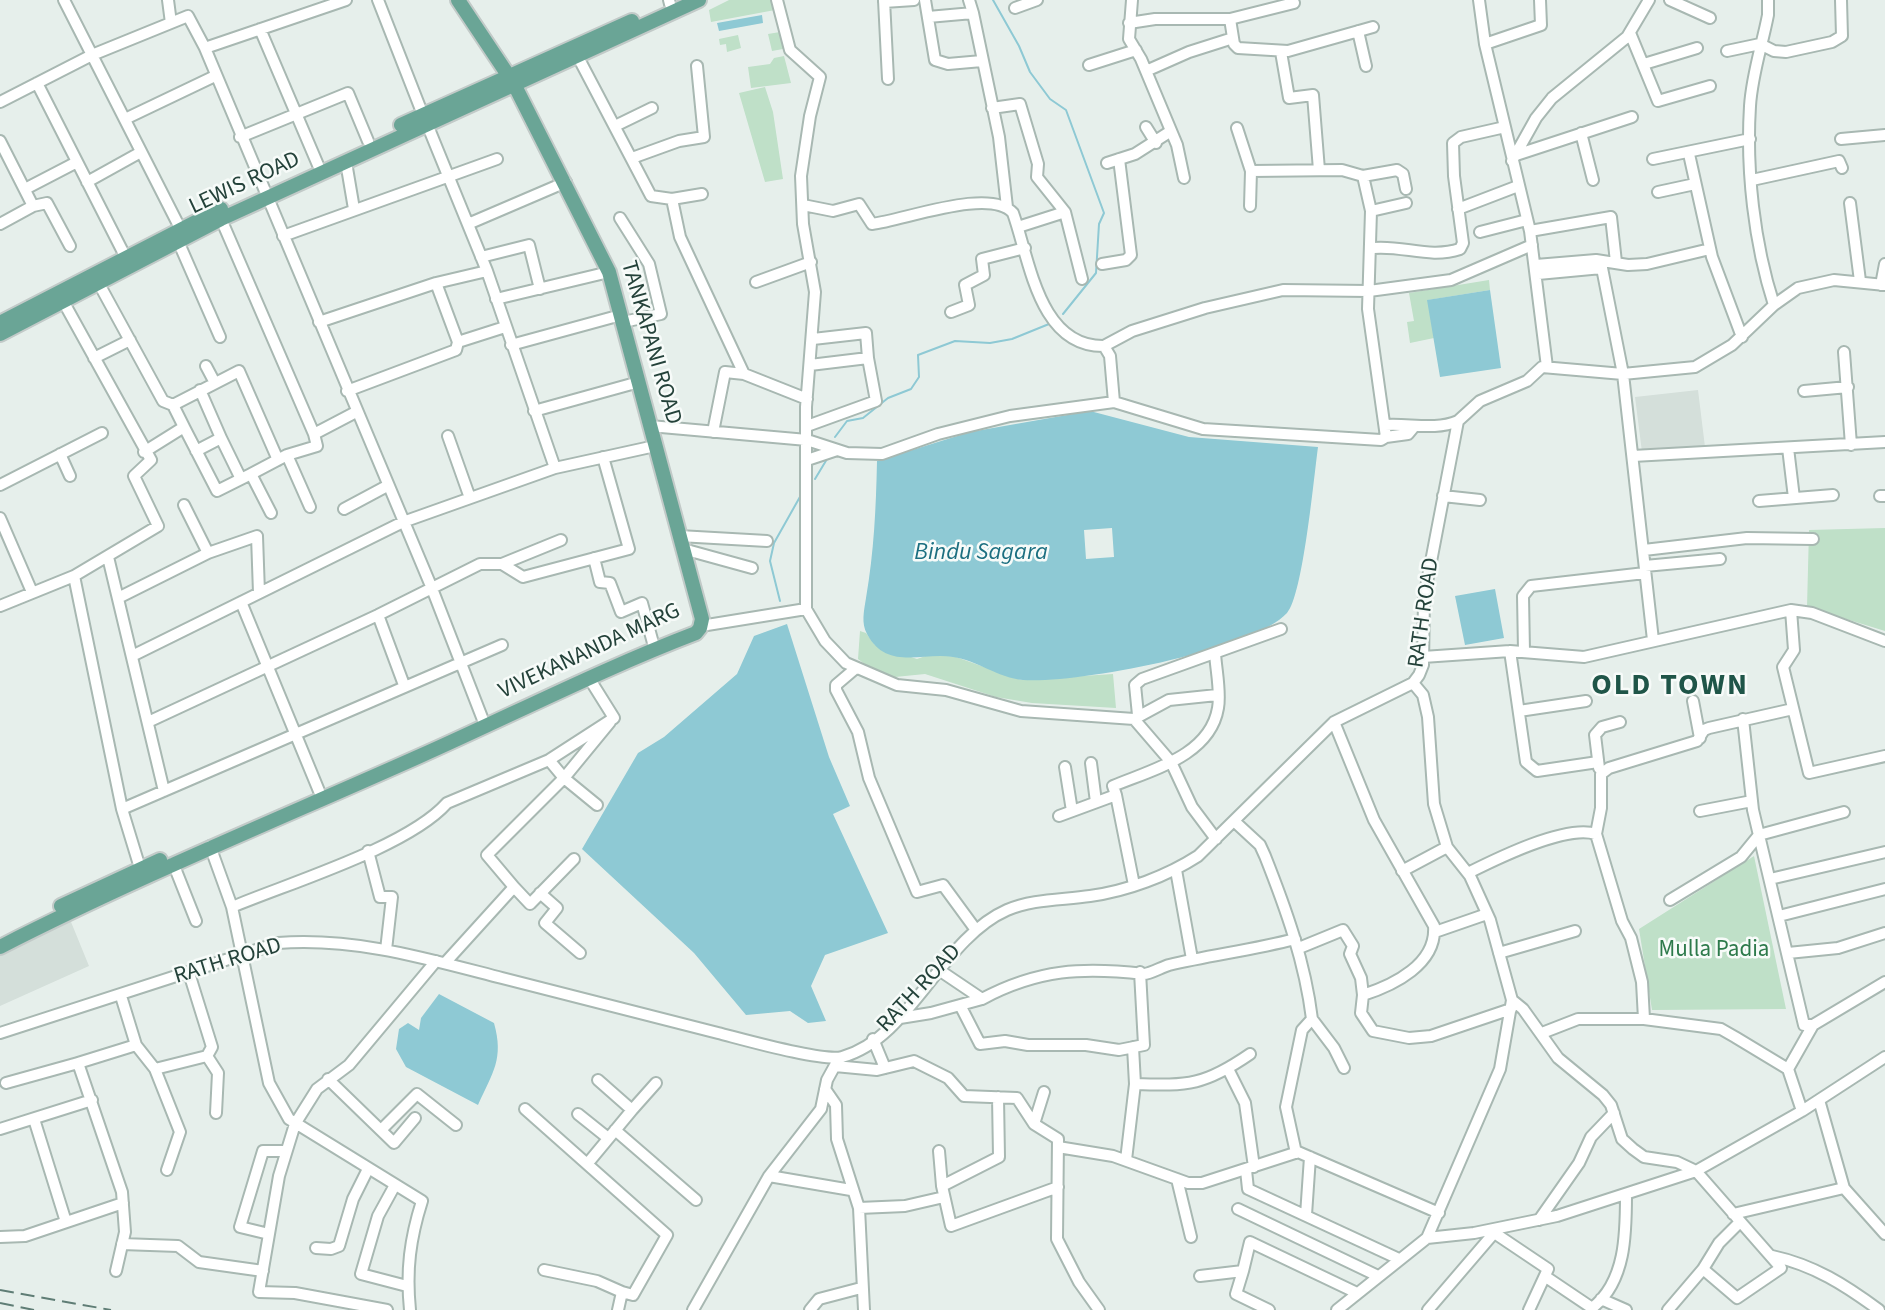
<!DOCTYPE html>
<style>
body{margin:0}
canvas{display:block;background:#e6efeb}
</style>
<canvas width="1885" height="1310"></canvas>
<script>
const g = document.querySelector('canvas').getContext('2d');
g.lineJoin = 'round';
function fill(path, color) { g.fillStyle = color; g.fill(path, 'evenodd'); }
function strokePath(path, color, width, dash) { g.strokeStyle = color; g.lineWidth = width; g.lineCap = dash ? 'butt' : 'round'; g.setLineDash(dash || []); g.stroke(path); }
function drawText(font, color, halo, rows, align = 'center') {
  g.font = font + ' "Source Sans 3",sans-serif'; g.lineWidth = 5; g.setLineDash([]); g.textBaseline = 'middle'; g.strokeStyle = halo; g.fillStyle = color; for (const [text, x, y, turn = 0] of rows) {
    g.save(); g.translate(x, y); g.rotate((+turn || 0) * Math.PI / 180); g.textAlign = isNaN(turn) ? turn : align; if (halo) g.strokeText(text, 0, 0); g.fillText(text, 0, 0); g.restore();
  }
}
fill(new Path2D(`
 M1698 390 1705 447 1642 452 1635 397Z
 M69 917 89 966 0 1006V951Z`), '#d4dfda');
fill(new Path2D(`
 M729 0H773L775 10 711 22 709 10Z
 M780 32 783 49 772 51 768 34Z
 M738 35 741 48 727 52 726 44 720 45 719 39Z
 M784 56 791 83 751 88 748 67 770 64 774 58Z
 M765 87 773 112 783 179 765 182 739 93Z
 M1489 280 1490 290 1428 300 1434 338 1410 343 1407 322 1414 321 1409 293Z
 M1885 528V631L1807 607 1809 530Z
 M860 631 866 633 875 645 917 659 931 654 956 657 1021 680 1113 674 1116 708 1032 703 996 697 925 674 895 677 871 669 858 659Z
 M1754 856 1786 1009 1652 1010 1639 929Z`), '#bfe0c8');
fill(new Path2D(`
 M762 15 763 23 719 31 717 23Z
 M1490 290 1501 368 1440 377 1427 300Z
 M1090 411 1189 437 1318 447C1314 476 1303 596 1287 613 1252 651 1075 684 1023 680 999 678 976 660 953 657 922 652 887 671 867 634 861 623 864 611 866 598 874 552 876 508 877 461L970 432ZM1112 528 1114 557 1086 559 1084 530Z
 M1495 589 1504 638 1465 645 1455 596Z
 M787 624 829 757 850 806 833 814 888 933 825 955 811 986 826 1021 808 1023 790 1011 746 1015 694 953 582 849 638 753 664 737 737 674 754 636Z
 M439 994 494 1023C504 1059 493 1072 478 1105L406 1067 396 1049 399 1029 408 1023 419 1030 421 1018Z`), '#8ec9d4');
strokePath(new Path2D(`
 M993 0 1019 46 1030 72 1050 99 1066 110 1104 213 1099 224 1096 273 1063 314
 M835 437 847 421 863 418 888 398 911 389 919 377 918 355 955 341 990 343 1012 339 1049 324
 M815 479 827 459
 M780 601 770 561 774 543 801 495`), '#8ec9d4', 2);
const minor = new Path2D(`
 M64 0 180 228
 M168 0 171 23
 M378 0 423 115
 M669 0 670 4
 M777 0 790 50 820 77 810 116 801 176 803 224 815 292 806 407V609
 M884 0 888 79
 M925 0 935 60 948 64 982 61
 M1132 0 1129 39 1141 59 1177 145 1184 178
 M1479 0 1485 44 1530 231 1547 367
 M1670 0 1710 18
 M1768 0V15C1762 46 1752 74 1750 106 1746 170 1754 243 1774 305
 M884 2 914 0
 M1015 8 1037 0
 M973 13 999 137 1007 207
 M928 17 973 13 969 0
 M1230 19 1234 44 1238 48 1288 51 1373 27
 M1129 23 1155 19H1230L1294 3
 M260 29 318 165
 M1358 31 1366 66
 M1630 33 1658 101 1710 86
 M1485 44 1541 25 1540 0
 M205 48 346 0
 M1727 51 1760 44 1774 51 1786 52 1832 42 1842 36 1841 0
 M1281 52 1289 98 1313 95 1319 170
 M578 57 651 196 672 199 680 237 744 374 725 372 713 432
 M1644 64 1697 48
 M1089 65 1136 50
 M1146 71 1189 52 1233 38
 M37 83 125 256
 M0 102 92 55 188 16 205 48 431 586 483 720
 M992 108 1020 104 1038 164 1037 177 1065 212 1018 227
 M125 119 215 76
 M427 124 487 271 555 468
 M615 126 652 108
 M1146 127 1156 143
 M1237 128 1251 171 1250 206
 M1581 133 1593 180
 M240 137 348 93 368 141
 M1841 139 1885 135
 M0 141 33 206
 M1689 154 1712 257 1742 337
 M1516 155 1632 117
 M632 158 679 141 704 137 697 66
 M1653 159 1750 139
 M1512 161 1536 118 1552 98 1627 37 1649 0
 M346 162 354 209
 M1107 163 1135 154 1171 131
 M1251 171 1342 170 1363 176 1397 170 1403 174 1406 189
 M1752 180 1839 161 1842 168
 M87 182 141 152
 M25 189 77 162
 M1658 192 1695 184
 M672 199 702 194
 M1850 203 1860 281
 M803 205 833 211 859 204 872 224C905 220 990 187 1013 213 1030 261 1039 347 1104 346L1110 356 1114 402
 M1458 209 1518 186
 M1371 211 1406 203
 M1065 212 1082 279
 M620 218 649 264 661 314 623 322
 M221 219 314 434
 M0 224 33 206 47 203 70 246
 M468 224 566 182
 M1530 231 1611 217 1616 262
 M1480 232 1527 220
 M283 236 497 159
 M178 241 220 337
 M1373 248C1404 245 1429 259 1460 249L1463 243 1454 176 1453 143 1461 137 1505 127
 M481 257 529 245 540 289
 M1102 264 1126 260 1131 255 1119 159
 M1536 265 1596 260 1628 265 1647 264 1710 249
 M1538 274 1602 268 1623 374 1653 640
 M98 282 163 401 173 405 184 427
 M756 282 811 262
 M1881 285 1885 264
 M496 299 609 272
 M63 301 151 460 134 476 158 526 74 576
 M951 312 969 305 965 285 984 275 982 259 1025 248
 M319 322 436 283 487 271
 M813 339 866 333 868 358
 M458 342 505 327
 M511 345 621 315
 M1104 346 1132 331 1205 308 1283 290 1369 291 1451 280 1532 245
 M1844 352 1851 445
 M94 358 130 340
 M206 366 215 383
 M744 374 807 399
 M200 390 221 438
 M347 391 456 350 458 342 436 283
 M1804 391 1848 387
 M173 405 239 371 278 460
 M534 411 639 382
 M1385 425C1409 423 1434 431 1458 421
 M650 426 807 440 847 453 882 454 938 434 1010 416 1114 402 1203 429 1381 440 1386 437 1368 309 1371 211 1363 176
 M807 426 876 401 868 358 810 365
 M448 436 470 498
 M1386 437 1408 434 1413 428
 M1788 448 1794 498
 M196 451 221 438 241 479
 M144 452 184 427 217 491 251 474
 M60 454 70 476
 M287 455 310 507
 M1633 456 1885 442
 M807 460 837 450
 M0 485 102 433
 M1443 496 1480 500
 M1880 496H1885
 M1759 501 1833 495
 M184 505 208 553
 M344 509 387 486
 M271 513 251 474 287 455 317 446 314 434 356 412
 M0 518 32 592
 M679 536 767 541
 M683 549 752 568
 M1644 550 1747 538 1813 539
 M108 557 164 791
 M594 558 600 582 610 583 621 612 642 603 653 643
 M502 564 561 540
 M1645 566 1720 559
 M118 598 208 553 257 536 259 593
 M241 602 319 791
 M0 606 74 576 122 809 140 868
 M1791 610 1794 650 1783 667 1809 773 1885 756
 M378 615 404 685
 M701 626 806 609 825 641 846 663 897 685 946 690 1021 711 1134 719 1171 762 1192 807 1216 839
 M1510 651 1526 762 1537 771 1598 762
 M1524 651 1523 596 1531 586 1645 573
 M132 656 403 522 555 468 655 446
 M1423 657 1510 651 1584 657 1791 610 1812 613 1885 641
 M856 668 836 685V690L858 732 869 778 917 892 943 885 976 930
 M1413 683 1423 695 1428 717 1434 804 1447 847 1470 876 1490 920 1512 1000 1500 1069 1427 1238
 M1693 701 1700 738
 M1519 711 1586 701
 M1138 715 1135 685 1142 679 1281 629
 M1134 719 1169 700 1217 695
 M1743 719 1753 810 1804 1025H1813L1885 982
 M148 722 378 615 480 564H502L523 577 629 549 603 457
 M549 760 564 778 597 805
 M1091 763 1096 802
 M1065 767 1072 811
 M1599 768 1595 735 1602 727 1620 722
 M1116 795 1113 786C1151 770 1210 756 1218 708 1221 692 1216 670 1215 653
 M122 809 502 645
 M1700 811 1752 801
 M1059 816 1116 795 1134 885
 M1234 821 1260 845 1265 856C1286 909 1305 962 1312 1019L1302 1030 1286 1107 1296 1153
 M1596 834 1601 808V774L1609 768 1697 741 1704 730 1709 728 1793 709
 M210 846 232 907C289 883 408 847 447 803L549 760 614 718 589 678
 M368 851 380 897H392L386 950
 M173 863 196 921
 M1176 870 1192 959
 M1402 871 1447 847
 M1468 873C1496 859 1566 824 1596 834L1622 921 1631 938 1642 982 1644 1019 1721 1029 1735 1037 1788 1069 1802 1111
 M1770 879 1885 852
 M514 887 530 904 574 859
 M540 893 557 908 545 923 580 953
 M1670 900 1741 857 1759 835 1844 812
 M232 907 269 1083 289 1119 422 1201C410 1239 406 1270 410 1310
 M1779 916 1885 889
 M1435 932 1487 914
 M1299 948 1343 930 1353 946 1350 954 1361 978 1363 995C1394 985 1437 964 1434 926L1374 820 1334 722
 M1499 953 1575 931
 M1788 953 1838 948 1885 933
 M445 963 514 887 487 855 564 778 610 722
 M939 970 982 999C1038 969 1083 967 1144 974 1150 974 1162 967 1169 965 1211 955 1253 950 1295 939
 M1363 995 1361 1013 1373 1031 1409 1038 1431 1036 1511 1009
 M1512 1000 1523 1009 1558 1058 1603 1095 1611 1105 1622 1139 1633 1149 1644 1157 1677 1162 1696 1171 1781 1268 1737 1298 1703 1269 1719 1243 1740 1222
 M960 1005 980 1044 1005 1041 1028 1045H1086L1119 1050 1144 1045 1140 972
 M900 1018 931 1013 982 999
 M1312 1019 1334 1048 1344 1068
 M0 1033 278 943C355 937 428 959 502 978 574 996 646 1015 718 1033 742 1039 822 1062 842 1057 910 1039 941 939 1007 910 1032 899 1062 900 1090 896 1127 891 1167 876 1198 856L1334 722 1413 683 1419 675 1423 665 1424 598 1458 421 1480 401 1527 381 1542 367 1623 374 1695 367 1732 345 1774 305 1798 288 1834 280 1885 285
 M1542 1033 1578 1019H1644
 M873 1039 885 1068
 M136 1045 155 1069 207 1056 212 1047 189 973
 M207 1056 218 1073 216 1113
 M835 1066 877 1070 914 1061 948 1078 964 1096 1017 1098 1034 1124 1058 1139 1057 1239 1079 1282 1099 1310
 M155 1069 180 1132 167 1170
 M1228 1069 1245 1103 1254 1167
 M1788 1069 1813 1025
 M328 1079 394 1143 415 1118
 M6 1083 78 1063
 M1135 1084C1189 1086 1205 1085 1250 1054
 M825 1089 836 1105 837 1139 859 1208 905 1206 944 1197
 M1819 1100 1844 1188
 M525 1109 667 1235 633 1295 622 1292 618 1310
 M632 1110 656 1083
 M578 1114 608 1138
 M34 1119 66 1222
 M1034 1124 1044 1092
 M0 1129 92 1100
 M381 1130 417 1094 456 1125
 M615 1130 696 1200
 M1058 1147 1113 1156 1188 1183H1202L1298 1152 1439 1213
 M939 1151 942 1186 951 1226 1058 1187
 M1126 1160 1135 1084 1133 1047
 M588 1163 632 1110 598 1080
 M1246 1170 1248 1189 1399 1259
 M769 1176 851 1190
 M1177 1179 1191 1237
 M395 1185 378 1216 361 1274 407 1286
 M942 1186 999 1157 998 1097
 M859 1208 864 1310
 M1238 1209 1378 1276
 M1733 1214 1844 1188 1885 1234
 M1306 1215 1310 1157
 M1539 1220 1579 1163 1591 1137 1614 1113
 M1490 1230 1548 1269 1529 1310
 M269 1234 240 1227 263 1151H285
 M0 1237 25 1236 123 1203
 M122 1244 178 1246 199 1262 263 1271
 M316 1248 331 1249 339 1246 353 1199 368 1169
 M1772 1256C1814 1265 1845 1285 1879 1310
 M544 1270 597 1281 622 1292
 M116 1271 125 1232 122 1192 78 1063 136 1045 121 996
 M1243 1271 1236 1294 1269 1310
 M1200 1276 1243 1271 1250 1242 1357 1293
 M1546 1277 1592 1308C1626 1282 1626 1233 1626 1195
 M1601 1299 1626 1310
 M387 1310 295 1293 259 1292 279 1176 295 1124 317 1089 349 1065 436 961
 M693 1310 769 1176 821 1109 827 1080 838 1060
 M810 1310 819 1299 861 1288
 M1337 1310 1427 1238 1474 1233 1557 1216 1696 1171 1802 1111 1885 1057
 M1428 1310 1494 1233
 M1668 1310 1703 1269`);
const major = new Path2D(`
 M458 0 514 84 609 272 702 619 700 628
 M401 125 632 21
 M0 323 221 209
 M0 334 221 219 699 0
 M61 906 160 860
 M0 947C137 877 279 819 420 756 512 715 602 669 696 633L700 628`);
strokePath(minor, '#a8b8b2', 14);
strokePath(major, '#c2cac8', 18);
strokePath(minor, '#fff', 10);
strokePath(major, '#6aa596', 14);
strokePath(new Path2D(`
 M0 1290 111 1310
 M0 1303 34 1310`), '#5f7d75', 2, [14, 7]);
drawText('23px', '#24423a', '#f7fbf9', [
 ["LEWIS ROAD",245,184,-25],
 ["TANKAPANI ROAD",650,343,74],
 ["RATH ROAD",1425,613,-82],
 ["VIVEKANANDA MARG",590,652,-25],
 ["RATH ROAD",228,962,-17],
 ["RATH ROAD",920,989,-47]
]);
drawText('23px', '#2d7a4b', '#f7fbf9', [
 ["Mulla Padia",1714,951]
]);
drawText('italic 24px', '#1c6f80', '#f7fbf9', [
 ["Bindu Sagara",981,554]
]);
g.letterSpacing = '2px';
drawText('bold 30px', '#1f5548', '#f7fbf9', [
 ["OLD TOWN",1670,687]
]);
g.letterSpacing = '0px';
</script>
